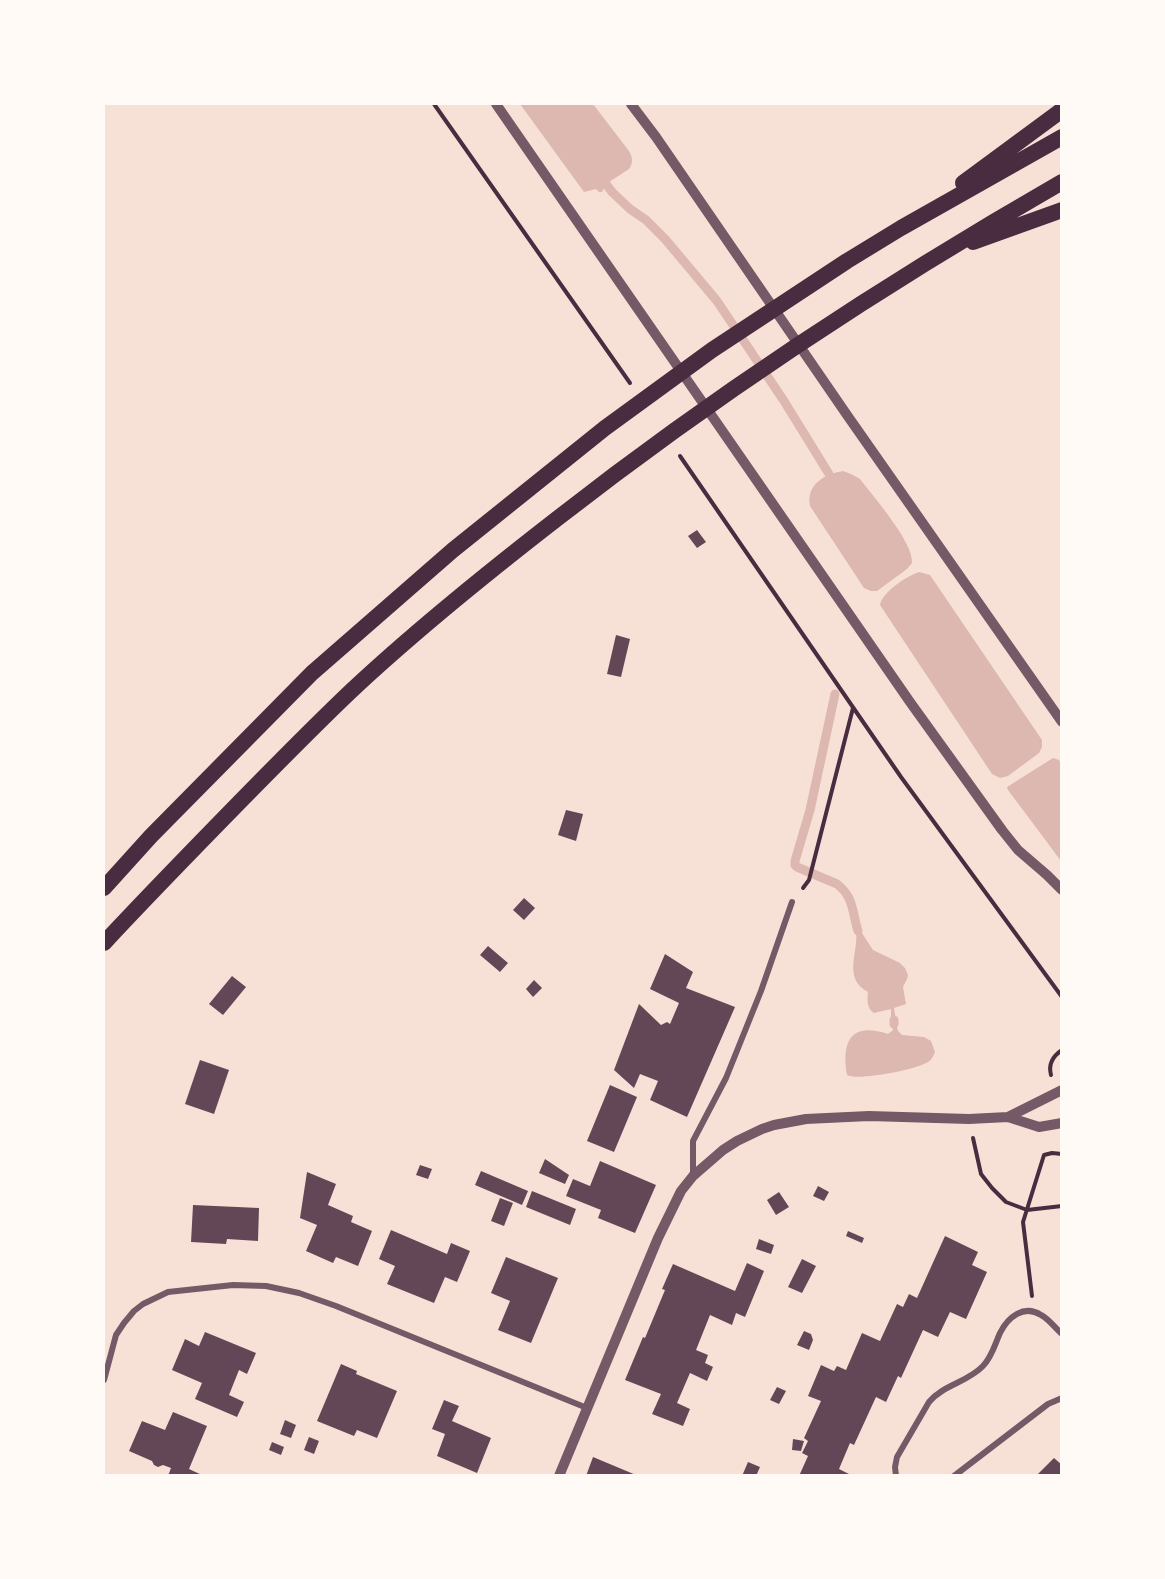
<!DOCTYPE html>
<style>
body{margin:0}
#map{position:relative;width:1165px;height:1579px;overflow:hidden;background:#f7e1d7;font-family:"Golos Text",sans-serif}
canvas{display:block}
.frame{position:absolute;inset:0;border:105px solid #fffaf5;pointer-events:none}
</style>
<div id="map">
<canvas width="1165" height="1579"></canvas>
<div class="frame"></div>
</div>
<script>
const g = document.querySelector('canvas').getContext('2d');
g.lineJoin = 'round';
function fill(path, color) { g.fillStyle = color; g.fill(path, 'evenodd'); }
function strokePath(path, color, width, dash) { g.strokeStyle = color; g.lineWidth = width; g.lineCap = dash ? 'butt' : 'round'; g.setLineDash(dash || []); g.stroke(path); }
fill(new Path2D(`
 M520 104H593L629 151C633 158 633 163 629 169L606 184 602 192H599L596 189 584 192Z
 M843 471 851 474 860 479C873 496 914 543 912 563L907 569 877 591H871L864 588 810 506C806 485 824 474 843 471Z
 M919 572 930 575 1042 740V747L1039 753 1008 776 1000 778 992 774 880 605C882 592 907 576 919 572Z
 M1053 758 1059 760 1061 764V861L1008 790 1007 787Z
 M860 930 873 950 900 963 905 968 908 975 907 979 903 987 906 1004 894 1008 896 1020 891 1021V1009L874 1013C867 1009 867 1000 868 992 842 978 859 952 856 931Z
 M892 1024H896L898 1031 902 1035 924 1037 931 1041 935 1052C933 1057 931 1061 926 1063 914 1070 857 1081 847 1075 841 1040 852 1022 888 1034L893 1030Z`), '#dcb8b0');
strokePath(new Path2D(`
 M606 184 612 192 630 209 646 220 665 239 717 301 784 401 829 474
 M835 694 810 810 795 861V865L797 867 837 884C854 897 852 912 858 931
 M894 1020V1024`), '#dcb8b0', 9);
fill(new Path2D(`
 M697 530 706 542 697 548 688 536Z
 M616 635 630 639 621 677 607 674Z
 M566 810 583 814 576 841 558 835Z
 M524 898 535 908 524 920 513 910Z
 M488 946 508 963 500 972 480 955Z
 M665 954 693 972 686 988 735 1007 687 1117 650 1100 658 1081 640 1074 634 1088 614 1070 639 1004 661 1025 667 1022 670 1024 679 1003 650 989Z
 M232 976 246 987 223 1015 209 1004Z
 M534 980 542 988 533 997 526 989Z
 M200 1060 229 1070 214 1114 185 1104Z
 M610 1085 637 1097 614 1152 587 1141Z
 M545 1159 569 1175 565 1184 539 1173Z
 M600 1161 656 1185 635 1233 598 1218 601 1210 566 1196 573 1179 590 1186Z
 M420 1165 432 1169 428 1179 416 1175Z
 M481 1171 528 1191 522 1205 475 1185Z
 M307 1172 336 1184 328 1205 353 1216 351 1222 372 1231 358 1266 336 1257 333 1263 306 1251 317 1225 300 1218Z
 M818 1186 829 1192 824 1201 813 1196Z
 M532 1191 576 1209 570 1225 526 1207Z
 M779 1192 789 1207 776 1215 767 1200Z
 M500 1198 513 1203 504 1226 491 1221Z
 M193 1205 259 1208 258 1241 227 1239 226 1244 191 1242Z
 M391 1230 447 1254 451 1243 470 1251 457 1282 445 1277 434 1303 387 1284 395 1266 379 1259Z
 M848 1231 864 1238 862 1243 846 1236Z
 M945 1236 978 1252 972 1265 987 1272 966 1319 950 1312 938 1337 923 1330 901 1378 898 1376 886 1402 876 1397 854 1445 850 1443 839 1469 853 1476H799L808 1456 802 1453 808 1441 804 1438 821 1401 808 1396 821 1365 834 1371 837 1366 846 1370 862 1333 880 1341 897 1304 903 1307 909 1294 917 1298Z
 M759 1239 774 1245 771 1254 756 1249Z
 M506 1257 558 1278 531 1343 498 1330 510 1301 491 1293Z
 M802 1259 816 1266 802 1293 788 1287Z
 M747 1263 764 1271 745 1317 736 1313 732 1325 710 1315 696 1350 708 1355 705 1363 713 1367 707 1381 690 1373 677 1403 690 1409 683 1426 652 1414 661 1394 625 1380 643 1337 645 1338 665 1290 662 1289 673 1264 735 1291Z
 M804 1331 811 1334 813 1340 809 1350 797 1345Z
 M205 1332 256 1353 247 1374 239 1370 229 1395 244 1402 237 1417 195 1399 202 1383 172 1370 185 1339 199 1346Z
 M341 1364 357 1371 356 1374 397 1391 377 1438 357 1430 354 1436 317 1421Z
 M777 1387 786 1391 779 1404 770 1400Z
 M444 1400 459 1406 452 1421 491 1438 477 1473 437 1456 445 1434 432 1429Z
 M173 1412 207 1426 189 1469 204 1476H168L171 1468 163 1465 158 1467 154 1465 152 1461 129 1451 142 1421 165 1430Z
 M285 1420 296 1425 291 1438 280 1434Z
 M309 1437 319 1441 314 1454 304 1450Z
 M793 1439 804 1441 801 1451 792 1450Z
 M272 1442 284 1447 281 1455 269 1450Z
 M593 1457 636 1475V1476H586Z
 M1054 1458 1062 1465V1476H1036Z
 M748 1462 760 1467 756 1476H742Z`), '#644757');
strokePath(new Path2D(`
 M434 104 630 383
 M680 456 901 777 1062 997
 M803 888 809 880 853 708
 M1051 1075C1048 1064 1053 1056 1062 1050
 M973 1138 981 1174 992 1188 1006 1202 1027 1210 1062 1206
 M1032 1296 1023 1222 1044 1155 1052 1153 1062 1154`), '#4a2c40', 4);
strokePath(new Path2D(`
 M693 1175V1141L726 1078 761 991 792 902
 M104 1380 116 1335 124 1323 134 1311 143 1304 168 1292 233 1285 266 1286 299 1293 336 1306 587 1408
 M896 1476 895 1467 897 1457 929 1402C943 1385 968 1382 983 1366 992 1357 995 1344 1000 1333 1008 1317 1024 1304 1041 1315 1049 1319 1055 1328 1062 1334
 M954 1476 1048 1404 1062 1398`), '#755966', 6);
strokePath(new Path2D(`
 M496 104 910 702 1002 830 1018 850 1047 875 1062 890
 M631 104 656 137 847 415 1062 722
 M1008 1117 1062 1090
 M559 1476 658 1238 681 1191 693 1176 723 1150 737 1141 762 1129 774 1125 806 1119 869 1116 969 1119 1008 1117 1039 1127 1062 1123`), '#755966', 10);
strokePath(new Path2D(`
 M963 183 1062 110
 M973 242 1062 210
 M104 888 151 836 312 673 453 550 605 428 712 350 847 261 901 228 1062 137
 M104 943C143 901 183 860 223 819 265 776 307 733 350 692 416 630 487 573 558 518 718 393 886 283 1062 182`), '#4a2c40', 16);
</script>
